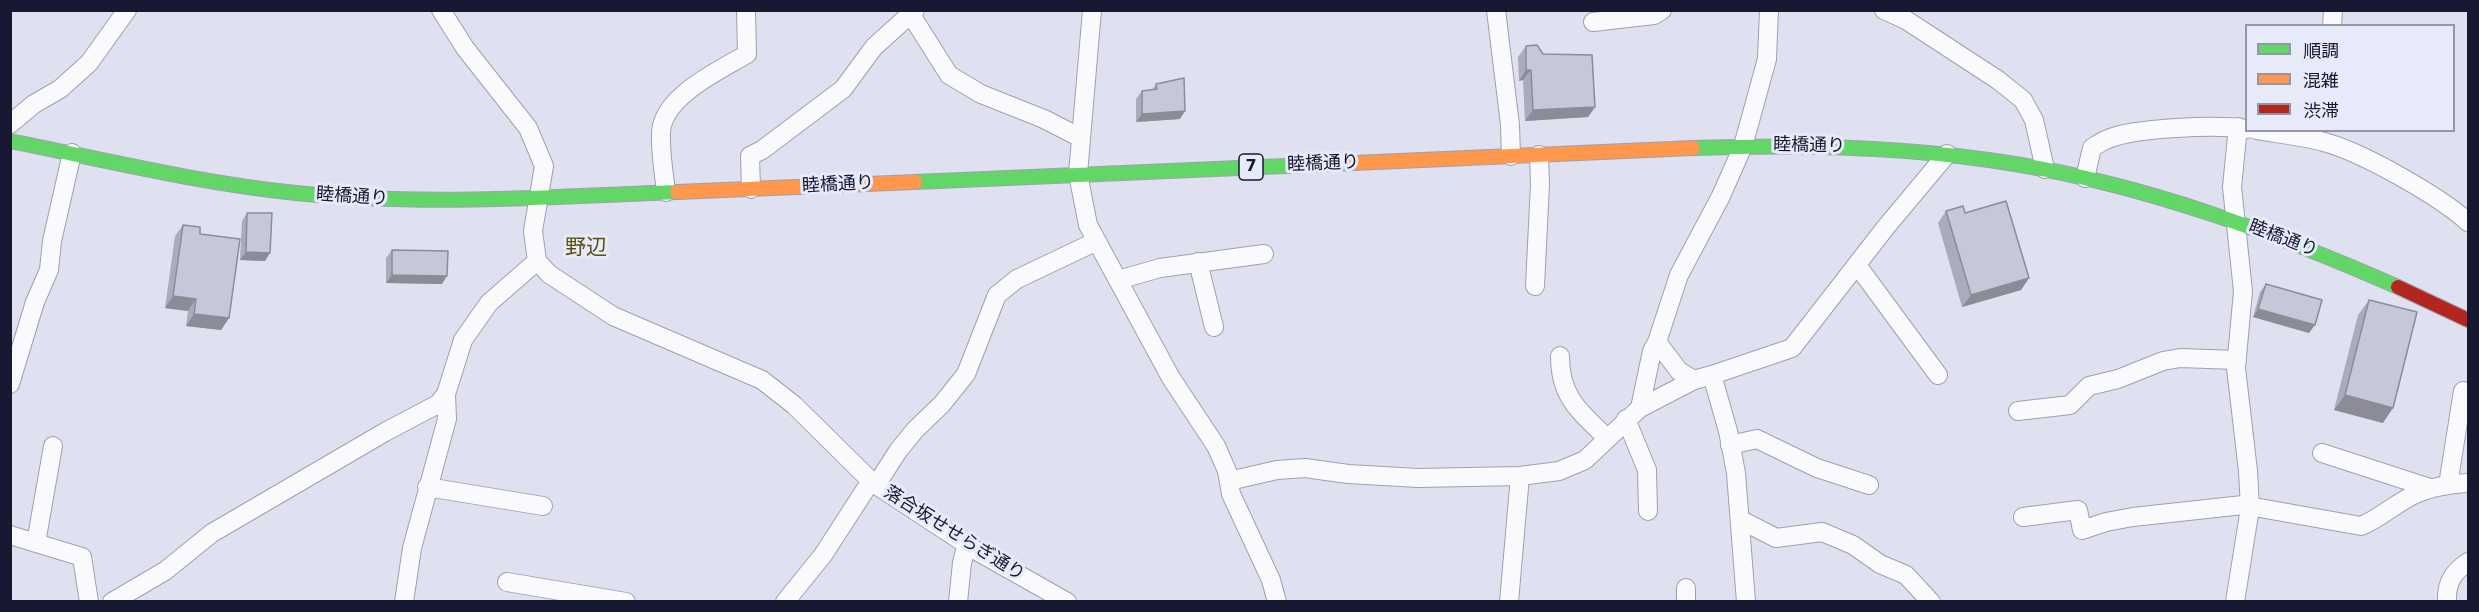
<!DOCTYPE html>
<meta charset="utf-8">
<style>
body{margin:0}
#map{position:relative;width:2479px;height:612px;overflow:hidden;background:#dfe1f0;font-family:"DejaVu Sans","Noto Sans JP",sans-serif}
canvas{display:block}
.frame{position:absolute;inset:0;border:12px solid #171832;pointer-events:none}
.legend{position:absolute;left:2245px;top:24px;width:210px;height:108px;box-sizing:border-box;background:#e7eaf8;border:2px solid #9496a9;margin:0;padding:8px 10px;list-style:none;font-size:18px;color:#171832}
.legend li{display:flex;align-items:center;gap:12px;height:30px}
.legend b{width:30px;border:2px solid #9496a9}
</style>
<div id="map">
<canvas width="2479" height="612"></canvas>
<div class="frame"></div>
<ul class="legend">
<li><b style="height:8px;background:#63d668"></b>順調</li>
<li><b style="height:8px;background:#ff974d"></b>混雑</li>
<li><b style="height:8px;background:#b3261e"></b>渋滞</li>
</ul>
</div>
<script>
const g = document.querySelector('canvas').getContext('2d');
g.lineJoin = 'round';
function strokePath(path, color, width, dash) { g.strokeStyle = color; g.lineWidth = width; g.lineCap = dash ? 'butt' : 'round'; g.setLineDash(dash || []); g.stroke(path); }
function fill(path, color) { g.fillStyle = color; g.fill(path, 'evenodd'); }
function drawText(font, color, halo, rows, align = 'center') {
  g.font = font + ' "DejaVu Sans","Noto Sans JP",sans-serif'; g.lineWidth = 6; g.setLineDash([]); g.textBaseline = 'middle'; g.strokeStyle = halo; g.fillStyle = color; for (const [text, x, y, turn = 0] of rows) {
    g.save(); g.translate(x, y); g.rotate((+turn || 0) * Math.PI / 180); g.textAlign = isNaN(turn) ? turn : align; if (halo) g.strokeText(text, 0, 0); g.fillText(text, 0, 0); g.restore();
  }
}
const street = new Path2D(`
 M441 10 465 48 528 128 544 166 533 231 537 261 549 274 613 316 762 380 794 405 873 483 975 550 1067 602
 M908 10 949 75 981 94 1044 119 1081 138
 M1092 10 1078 174 1088 225 1171 378 1216 446 1227 471 1231 494 1271 580 1277 602
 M1496 10 1510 125 1511 156
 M1884 10 1906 20 1998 80 2023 100 2034 120 2045 169
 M1593 22 1654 15 1662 10
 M2332 26 2333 10
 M10 124 34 104 60 89 89 63 127 10
 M2256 130C2279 134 2302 136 2324 142 2362 152 2439 196 2468 222
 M2085 178 2092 148C2097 145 2102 141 2108 139 2133 128 2218 124 2246 129
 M751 189 750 156 762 150 843 89 874 47 915 10
 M666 192C664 173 660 152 661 132 663 96 720 70 747 54L746 10
 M1198 262 1214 327
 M1857 265 1938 375
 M1118 280 1160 268 1264 254
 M1535 286 1540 184 1539 155
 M1560 356C1560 397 1579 411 1607 438
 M1712 375 1792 348 1886 227 1947 154
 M1694 380 1679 371 1657 342 1679 275 1721 196 1743 146 1767 59 1769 10
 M10 384 35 302 49 270 52 241 72 153
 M1640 408 1652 351 1657 342
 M2018 411 2070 405 2089 386 2118 379 2163 361 2180 358 2237 360
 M1626 419 1647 470 1648 511
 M1730 445 1757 439 1817 468 1869 485
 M2322 453 2430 488
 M1229 481 1277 470 1305 468 1348 474 1418 478 1520 476 1559 471 1585 460 1640 408 1694 380 1712 375 1728 431 1736 473 1746 602
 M2448 485 2463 391
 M427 487 543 506
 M2023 517 2078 510 2082 530 2106 522 2133 517 2243 505 2361 526C2381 518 2398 501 2418 493 2434 486 2452 484 2468 483
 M1741 520 1776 538 1822 532 1853 545 1880 564 1906 575 1931 602
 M10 535 82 557 89 602
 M36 543 53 446
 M507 582 626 602
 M1686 588V602
 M112 602 165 571 212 533 385 432 438 404 446 394 463 340 489 303 537 261
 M404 602 412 548 447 419 446 394
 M785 602 823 555 867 487 880 479 898 451 915 430 942 404 966 374 997 295 1017 279 1097 241
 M958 602 962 563 967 543
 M1509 602 1520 476
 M2235 602 2250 508 2248 471 2236 368 2243 291 2232 187 2238 127
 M2447 602C2446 583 2453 572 2468 562`);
const fast = new Path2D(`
 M10 141C105 160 199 183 296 193 422 206 550 197 677 192
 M1693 148C1801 144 1909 146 2015 164 2148 186 2275 233 2398 287
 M915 182 1354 163`);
const slow = new Path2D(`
 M1354 163 1693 148
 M677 192 915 182`);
const jam = new Path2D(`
 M2398 287 2468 320`);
strokePath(street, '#9ea0b2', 20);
strokePath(fast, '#9ea0b2', 16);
strokePath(slow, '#9ea0b2', 16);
strokePath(jam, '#9ea0b2', 16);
strokePath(street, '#fafafd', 18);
strokePath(fast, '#63d668', 14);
strokePath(slow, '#ff974d', 14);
strokePath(jam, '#b3261e', 14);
fill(new Path2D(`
 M1526 46 1543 54 1595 107 1588 117 1525 121 1523 80 1519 81 1518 57Z
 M1156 84 1180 119 1136 122V99L1142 91 1152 90Z
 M1946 211 1965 213 2029 278 2021 290 1962 307 1938 223Z
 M247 213 265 261 240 260 242 221Z
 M183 225 200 234 229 318 221 330 186 326 188 311 165 308 175 236Z
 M392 250 442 284 386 283V258Z
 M2266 284 2309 333 2253 317 2260 292Z
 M2369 300 2383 423 2334 410 2358 315Z`), '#aaacbb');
fill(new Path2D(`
 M1526 70H1531L1523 80 1519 81Z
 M1595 107 1588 117 1525 121 1533 110Z
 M1185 111 1180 119 1136 122 1142 114Z
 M246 252 270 253 265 261 240 260Z
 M392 275 447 276 442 284 386 283Z
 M2029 278 2021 290 1962 307 1971 295Z
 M173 296 196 299 188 311 165 308Z
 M2258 309 2315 325 2309 333 2253 317Z
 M194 314 229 318 221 330 186 326Z
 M2345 395 2393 408 2383 423 2334 410Z`), '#8b8c98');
const building = new Path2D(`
 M1537 45 1543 54 1592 55 1595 107 1533 110 1531 70H1526V46Z
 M1184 78 1185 111 1142 114V91L1157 89 1156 84Z
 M2006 201 2029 278 1971 295 1946 211 1963 206 1965 213Z
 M247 213H272L270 253 246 252Z
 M183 225 200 227V234L240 239 229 318 194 314 196 299 173 296Z
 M392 250 448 251 447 276 392 275Z
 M2266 284 2322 300 2315 325 2258 309Z
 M2369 300 2417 312 2393 408 2345 395Z`);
fill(building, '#c6c8d9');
strokePath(building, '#8b8c98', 1.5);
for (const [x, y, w] of [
 [1251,167,24]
]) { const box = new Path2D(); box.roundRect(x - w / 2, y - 13, w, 26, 4.5); g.fillStyle = '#e7eaf8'; g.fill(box); strokePath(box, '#171832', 1.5); }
drawText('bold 16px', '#171832', null, [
 ["7",1251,167]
]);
drawText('18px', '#171832', '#e7eaf8', [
 ["睦橋通り",1809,146,1],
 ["睦橋通り",1323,164,-2],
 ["睦橋通り",838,185,-3],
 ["睦橋通り",352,197,4],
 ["睦橋通り",2283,239,21],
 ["落合坂せせらぎ通り",954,534,32]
]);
drawText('21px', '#5a4f10', '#e7eaf8', [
 ["野辺",586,249]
]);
</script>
